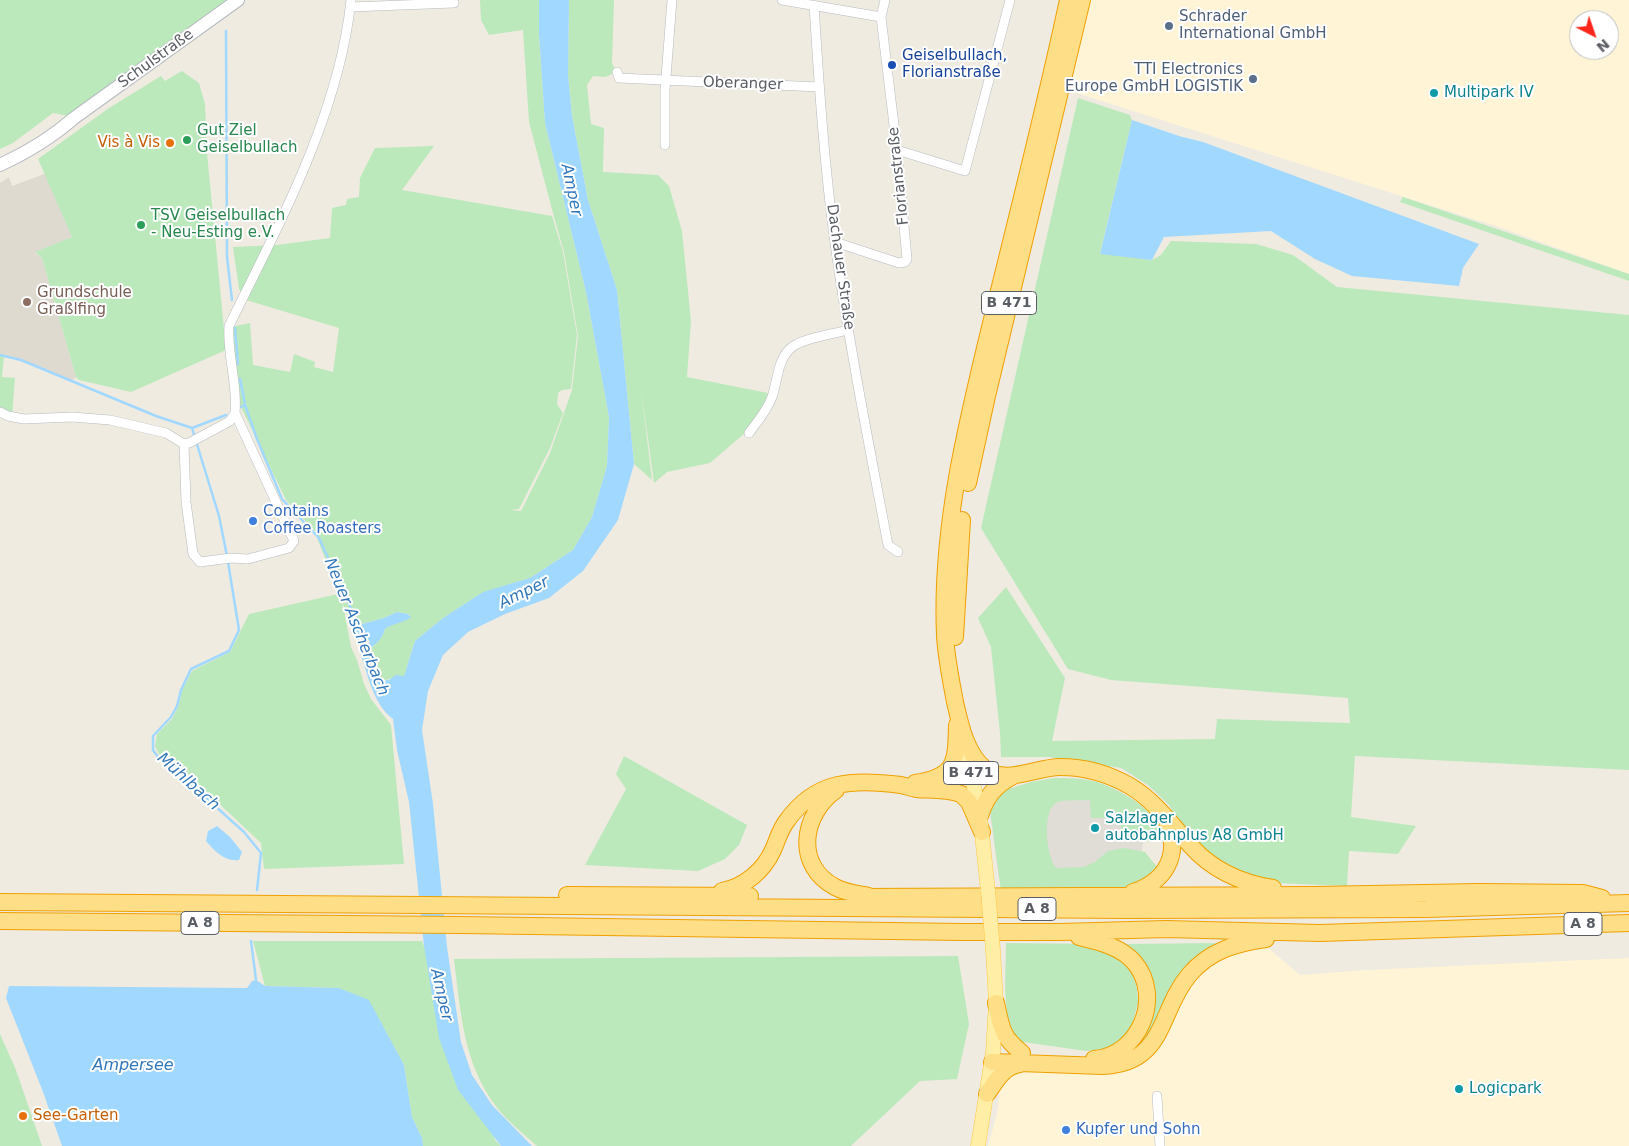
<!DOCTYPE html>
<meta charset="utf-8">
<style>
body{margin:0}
#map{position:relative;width:1629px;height:1146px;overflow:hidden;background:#efebe1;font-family:"DejaVu Sans",sans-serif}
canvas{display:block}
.north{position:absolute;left:1569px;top:10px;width:50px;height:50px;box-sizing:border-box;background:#fff;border:1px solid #bdbfc1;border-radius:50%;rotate:139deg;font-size:14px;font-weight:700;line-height:20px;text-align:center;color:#5a5e64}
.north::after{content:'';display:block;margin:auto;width:18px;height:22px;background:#fc271a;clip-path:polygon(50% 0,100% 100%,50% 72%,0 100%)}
</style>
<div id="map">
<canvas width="1629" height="1146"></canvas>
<div class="north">N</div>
</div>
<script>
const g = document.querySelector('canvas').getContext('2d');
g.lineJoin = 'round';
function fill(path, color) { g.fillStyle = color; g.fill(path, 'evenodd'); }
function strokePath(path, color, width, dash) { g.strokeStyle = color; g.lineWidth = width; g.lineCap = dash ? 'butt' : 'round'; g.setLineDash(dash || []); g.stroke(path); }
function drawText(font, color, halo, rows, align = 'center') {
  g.font = font + ' "DejaVu Sans",sans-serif'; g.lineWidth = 4; g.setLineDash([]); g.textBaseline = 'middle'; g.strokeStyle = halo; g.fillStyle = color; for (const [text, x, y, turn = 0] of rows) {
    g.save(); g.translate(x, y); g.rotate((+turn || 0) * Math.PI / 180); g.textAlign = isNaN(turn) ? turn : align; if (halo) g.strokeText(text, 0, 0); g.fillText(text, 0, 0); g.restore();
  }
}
fill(new Path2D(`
 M1088 0H1629V274L1502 228 1067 90ZM1579 20H1609V50H1579Z
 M1261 942 1300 975 1368 970 1629 958V1146H988L997 1114 1001 1080 1010 1071 1087 1067 1217 954Z`), '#fff4d6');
fill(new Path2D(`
 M1057 788 1148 819 1137 874 999 878 990 814Z`), '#dfddd6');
fill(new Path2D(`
 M47 173 72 237 35 253 42 258 76 377 72 381 21 360 0 356V183L9 177 12 186Z`), '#dedad0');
fill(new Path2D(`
 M0 0H230L68 116 53 113 13 143 0 149Z
 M480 0H539V34L545 123 586 292 609 417 607 466 592 517 573 550 530 578 482 593 443 618 415 641 404 676 380 681C373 673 371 661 367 650 376 644 382 640 385 629 393 623 402 622 410 616L408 614 397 612 384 618 362 624 354 633 314 530 286 500 239 403 231 327 250 323 253 365 290 372 294 354 315 362 314 367 333 372 339 328 246 300 239 289 233 247 277 245 330 238 332 208 346 205 347 199 359 197 360 178 375 148 434 146 402 190 552 216 563 252 577 335 571 389 562 390 558 393 557 404 563 413 550 448 519 509 510 510 521 511 550 453 572 390 578 336 564 252 554 217 529 122 523 30 489 35 481 20Z
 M569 0H614L612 64 617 72 605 77 593 76 587 85 591 124 604 128 603 172 658 175 669 186 682 231 691 321 687 377 768 393 762 410 752 427 710 463 667 472 654 483 641 388 652 480 634 464 617 290 588 200 572 116 568 75Z
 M182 71 199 83 205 104 207 153 226 350 131 392 79 380 76 377 42 258 35 252 72 237 38 159 109 108 161 76 165 81Z
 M1078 98 1130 115 1132 120 1100 253 1152 260 1161 255 1171 241 1256 244 1293 255 1337 287 1629 315V770L1355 756 1351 817 1416 826 1398 854 1349 851 1347 886 1275 883 1209 860 1187 838 1169 805 1148 785 1121 768 1049 757H1001L1000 733 991 647 978 618 1006 587 1065 678 1052 741 1215 739 1217 719 1350 723 1348 698 1111 680 1068 669 981 528Z
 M1403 197 1629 274V281L1400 202Z
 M0 356H4L2 377 15 378 12 417 0 412Z
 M338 594 344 610 351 647 357 660 364 684 371 699 391 725 404 864 264 869 261 843 194 780 160 756 155 746 157 734 172 719 178 707 182 690 192 671 230 652 249 614Z
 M624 756 747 825 739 845 725 859 698 871 585 865 626 789 616 774Z
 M1054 778C1069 778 1083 778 1097 782 1119 789 1159 811 1163 836L1153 842 1122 838 1121 818H1091L1090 800C1081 801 1067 799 1058 802 1041 808 1046 856 1056 868L1084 867 1095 862 1108 851 1124 848 1145 852 1157 867 1152 874 1130 888 1001 891 990 809 1002 791 1031 782Z
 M253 941H422L495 1140 501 1146H423L422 1138 412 1117 404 1065 369 1001 339 988 265 986Z
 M1006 943 1098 944 1116 952 1133 974 1137 989 1138 1002 1131 1030 1119 1042 1105 1049 1086 1051 1016 1041C1001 1015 1006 973 1006 943Z
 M1220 943 1141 1048 1129 1051 1151 1014 1123 944Z
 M958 956 969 1024 957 1079 920 1081 851 1146H537C527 1137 516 1128 506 1118 464 1074 461 1016 454 959Z
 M0 1034 16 1070 42 1146H0Z`), '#bbe9bb');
fill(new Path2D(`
 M539 0H569L568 75 572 116 588 200 617 290 634 464 618 520 583 571 549 598 505 614 468 632 443 655 428 691 422 730 433 804 447 947 461 1042 472 1075 492 1105 532 1146H501L458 1090 439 1038 424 946 409 802 397 750 393 719C372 703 368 673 359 650L368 645 370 641 366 639H357L354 633 362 624 384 618 397 612 408 614 411 617C404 623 393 623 385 629 382 640 376 644 367 650 371 661 373 673 380 681L389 680 396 675 404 676 415 641 443 618 483 592 530 578 573 550 592 517 607 466 609 417 586 292 545 123 539 34Z
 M1132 120 1179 136 1203 142 1479 244 1463 268 1459 286 1352 276 1315 259 1271 231 1164 237 1152 260 1100 254Z
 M217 826 230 837 242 852 239 860C224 862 215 851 206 841L208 831Z
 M256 980 265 986 339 988 369 1000 404 1065 412 1117 422 1138 423 1146H62L43 1092 6 998 9 986 247 988 252 981Z`), '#a1d8ff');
strokePath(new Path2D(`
 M226 31 227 257 232 300
 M235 328 238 364
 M0 355 21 360 156 416 192 428 226 415
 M240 379 245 404
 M241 407 245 405 257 439 282 499 319 538 354 615 359 631
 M192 428 219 516 227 556
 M228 562 239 630 229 651 191 669 181 690 177 706 171 717 153 736V750L160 760 185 779 244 832 261 853 257 890
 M361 636 366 650
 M251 941 256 980`), '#a1d8ff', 2.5);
const street = new Path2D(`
 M782 0 881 17
 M814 5C819 84 824 164 835 243 849 344 869 445 888 545L898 552
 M351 7 454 3
 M617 72 619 78 819 87
 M665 145V90L672 0
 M897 150 965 171 1010 0
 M835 242 899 263 905 262 907 259 897 150 881 17 885 0
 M0 412 8 416 24 419 72 417 110 420 166 433 184 444 189 443 230 421 235 413
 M749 433C757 422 767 411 772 397 778 380 777 359 792 347 804 338 833 334 848 330
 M184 444 186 502 193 554 200 562 231 558 248 559 289 548 294 541 235 413C238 384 227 356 229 326 279 224 339 115 351 0
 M1157 1096 1160 1146`);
const secondary = new Path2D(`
 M0 165C28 152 50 139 74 118L238 0`);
const primary = new Path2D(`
 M965 745 980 816 988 891
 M978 1146 993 1052 996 1003 993 950`);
const highway = new Path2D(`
 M1068 0C1046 103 1020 205 995 307 969 414 940 525 945 635 946 657 951 680 955 702 960 724 966 753 984 768 1004 786 1036 767 1060 767 1084 767 1109 774 1130 786 1155 801 1171 824 1190 845 1212 870 1241 883 1273 888
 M968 483 987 396 1082 0
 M955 637 962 520
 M915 783C957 777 956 761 957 725
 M836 790C802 814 794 865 835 887 846 893 858 894 869 896
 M980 816C986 796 995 786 1013 776
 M722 891C745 887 764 870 773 850 777 841 780 830 786 822 816 779 854 779 901 785 906 786 911 788 916 789 931 790 947 789 961 794L969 802 982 832
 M1133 892C1165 882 1181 855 1167 822
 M567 895 750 896
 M860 897 1315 895 1479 892 1583 893 1602 898
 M0 902 1129 910 1426 909 1629 903
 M0 921 460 925 963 932H1060L1166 929 1320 933 1629 923
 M1079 937C1099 942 1120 946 1134 962 1164 997 1139 1056 1094 1059
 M996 1003C1002 1029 1001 1036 1022 1053
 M992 1062 1102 1066C1166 1064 1158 1012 1189 975 1209 951 1236 943 1266 939
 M987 1094C996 1081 1004 1066 1020 1064`);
strokePath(street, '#b7babf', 10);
strokePath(secondary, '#b7bbc2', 14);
strokePath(primary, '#ffc84a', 15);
strokePath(highway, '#f0a000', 18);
strokePath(street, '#fff', 9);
strokePath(secondary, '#fff', 12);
strokePath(primary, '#ffefa6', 14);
strokePath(highway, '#ffde88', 16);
const primaryBridge = new Path2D(`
 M988 891 993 950`);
strokePath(primaryBridge, '#ffc84a', 15, []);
strokePath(primaryBridge, '#ffefa6', 14);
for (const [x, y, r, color] of [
 [1169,26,5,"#5c6f8a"],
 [892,65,5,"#1a4fb4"],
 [1253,79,5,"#5c6f8a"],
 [1434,93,5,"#0f9aa8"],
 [187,140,5,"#2e9e5b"],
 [170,143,5,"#e8710a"],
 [141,225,5,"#2e9e5b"],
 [27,302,5,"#8d6e63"],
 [253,521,5,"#3f7fe0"],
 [1095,828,5,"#0f9aa8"],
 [1459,1089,5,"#0f9aa8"],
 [23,1116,5,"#e8710a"],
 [1066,1130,5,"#3f7fe0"]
]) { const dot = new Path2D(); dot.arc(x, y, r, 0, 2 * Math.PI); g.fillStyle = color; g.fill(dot); strokePath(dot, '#fff', 2); }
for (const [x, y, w] of [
 [1009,303,55],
 [971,773,55],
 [1037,909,38],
 [200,923,38],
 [1583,924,38]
]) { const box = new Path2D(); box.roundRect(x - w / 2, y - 11.5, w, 23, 4); g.fillStyle = '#fff'; g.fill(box); strokePath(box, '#5a5e64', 1); }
drawText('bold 14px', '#5a5e64', null, [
 ["B 471",1009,303],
 ["B 471",971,773],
 ["A 8",1037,909],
 ["A 8",200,923],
 ["A 8",1583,924]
]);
drawText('15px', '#4e5e75', '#fff', [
 ["Schrader",1179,17],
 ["International GmbH",1179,34],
 ["TTI Electronics",1243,70,"right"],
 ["Europe GmbH LOGISTIK",1243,87,"right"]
], 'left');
drawText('15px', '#164399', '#fff', [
 ["Geiselbullach,",902,56],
 ["Florianstraße",902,73]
], 'left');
drawText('15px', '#5a5e64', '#fff', [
 ["Schulstraße",156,59,-36],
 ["Oberanger",743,84,2],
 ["Florianstraße",899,176,-96],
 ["Dachauer Straße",840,267,82]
]);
drawText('15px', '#0d838f', '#fff', [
 ["Multipark IV",1444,93],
 ["Salzlager",1105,819],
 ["autobahnplus A8 GmbH",1105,836],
 ["Logicpark",1469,1089]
], 'left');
drawText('15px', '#27864d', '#fff', [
 ["Gut Ziel",197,131],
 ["Geiselbullach",197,148],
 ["TSV Geiselbullach",151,216],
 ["- Neu-Esting e.V.",151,233]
], 'left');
drawText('15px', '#c56008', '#fff', [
 ["Vis à Vis",160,143],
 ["See-Garten",33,1116,"left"]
], 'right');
drawText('15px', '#785e54', '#fff', [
 ["Grundschule",37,293],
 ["Graßlfing",37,310]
], 'left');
drawText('15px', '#366cbe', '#fff', [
 ["Contains",263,512],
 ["Coffee Roasters",263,529],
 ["Kupfer und Sohn",1076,1130]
], 'left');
drawText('italic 16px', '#3278bc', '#fff', [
 ["Amper",571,190,78],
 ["Amper",524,593,-26],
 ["Neuer Ascherbach",356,627,68],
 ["Mühlbach",188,782,42],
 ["Amper",441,995,77],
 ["Ampersee",133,1066]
]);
</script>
